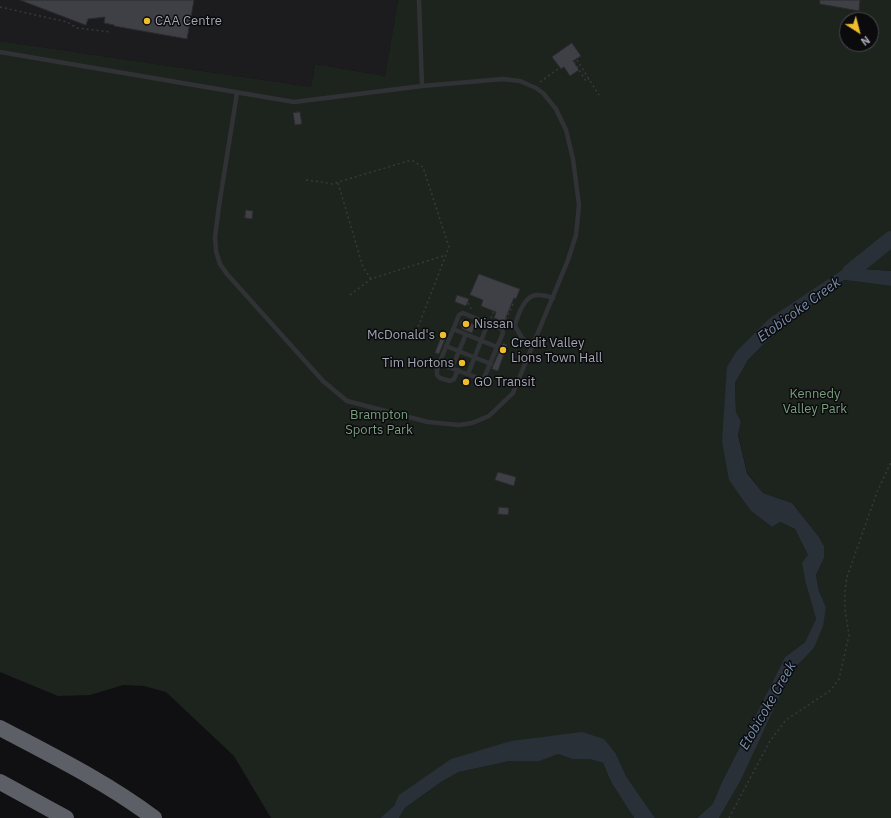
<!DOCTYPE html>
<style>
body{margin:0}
#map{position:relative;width:891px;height:818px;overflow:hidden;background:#101012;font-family:"IBM Plex Sans",sans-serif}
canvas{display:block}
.north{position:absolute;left:839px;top:12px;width:40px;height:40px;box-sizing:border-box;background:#0b0b0d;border:1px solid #47494f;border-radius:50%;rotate:144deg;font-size:11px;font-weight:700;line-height:16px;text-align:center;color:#a2a5b2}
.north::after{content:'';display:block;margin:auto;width:14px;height:18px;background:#eebc2c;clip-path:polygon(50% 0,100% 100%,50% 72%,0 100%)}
</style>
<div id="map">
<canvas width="891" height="818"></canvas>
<div class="north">N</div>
</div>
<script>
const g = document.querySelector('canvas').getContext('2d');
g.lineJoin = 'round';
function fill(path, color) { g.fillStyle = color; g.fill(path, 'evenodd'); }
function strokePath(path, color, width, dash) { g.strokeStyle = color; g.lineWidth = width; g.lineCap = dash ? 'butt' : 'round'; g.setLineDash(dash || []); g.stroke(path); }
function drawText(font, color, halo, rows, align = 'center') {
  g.font = font + ' "IBM Plex Sans",sans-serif'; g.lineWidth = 3; g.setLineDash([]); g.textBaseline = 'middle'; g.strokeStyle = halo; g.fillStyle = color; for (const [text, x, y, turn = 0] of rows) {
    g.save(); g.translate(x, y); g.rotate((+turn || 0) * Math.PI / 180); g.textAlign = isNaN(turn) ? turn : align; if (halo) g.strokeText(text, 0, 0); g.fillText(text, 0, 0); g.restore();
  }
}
fill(new Path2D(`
 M0 0H398L385 76 315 64 311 87 0 41Z`), '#1c1c1f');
fill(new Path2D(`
 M398 0H891V271L864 269 842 270 736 352 722 441 751 511 772 527 780 522 795 529 808 555 806 584 816 619 805 642 785 657 721 784 714 804 697 818H655L626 776 616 754 511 741 400 795 394 806 380 818H271L234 756 166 692 144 686 123 685 90 695 58 696 0 672V41L311 87 315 64 385 76ZM847 20H871V44H847Z
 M844 280 891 286V818H719L741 780 791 672 814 648 826 607 819 591 816 575 824 558V546L819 537 792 503 763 493 747 472 738 434 741 421 736 412 735 383 748 360 776 332Z
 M558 754 572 759H589L603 763 611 782 634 818H399L405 808 441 782 459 772 510 761H540Z`), '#1d241e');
fill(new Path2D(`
 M864 269 891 271V286L844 280 776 332 748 360 735 383 736 412 741 421 738 435 747 473 763 493 792 503 819 537 824 546V558L816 575 819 591 826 607 823 626 814 648 791 672 741 780 719 818H697L713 804 721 784 785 657 805 642 816 619 806 584 802 563 808 555 795 529 780 522 772 527 751 511 729 480 722 441 727 367 736 352 770 318 842 270Z
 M582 732 604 739 616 754 626 776 655 818H634L611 782 603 763 589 759H572L558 754 540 761H510L459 772 441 782 405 808 399 818H380L394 806 399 795 451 759 511 741Z`), '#293037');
strokePath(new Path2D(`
 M850 272 891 239`), '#293037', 16);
const building = new Path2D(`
 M20 0H194L187 39 114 26V25L104 23 105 17 88 19 86 25Z
 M820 0H860L859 11 820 4Z
 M572 43 581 56 573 61 579 70 570 76 564 67 561 69 552 57Z
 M300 112 302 124 295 125 293 113Z
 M246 210 253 211 252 219 245 218Z
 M479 274 520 289 516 299 514 298 504 322 494 318 496 312 481 306 483 300 470 295Z
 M457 295 469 299 466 306 455 302Z
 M464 320 475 325 472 333 462 329 460 323 461 321Z
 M443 333 447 334 439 354 435 353Z
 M503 343 507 345 506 348 498 371 492 369Z
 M498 472 516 477 514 486 495 480Z
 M499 507 509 508 508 515 498 514Z`);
fill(building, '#3f4045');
strokePath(building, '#2b2a2e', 1);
strokePath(new Path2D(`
 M0 7 67 22 77 28 111 32
 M577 60 599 95
 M574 62 586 81 589 79
 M540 82 558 69
 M306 180 321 182 332 184 408 161H413L423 167 449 247 415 335
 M338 183 363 267 371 279
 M350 295 371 279 446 255
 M468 303 470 306 471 309
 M491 318 495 308
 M504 324 513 304
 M729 818 770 741 786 720 831 690 839 679 849 635 845 610V590L847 577 877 492 891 462`), '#37393d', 1.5, [2, 3]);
strokePath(new Path2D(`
 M419 0 422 86
 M0 52 294 102 422 86 503 79 520 81 536 88 543 93 556 109 566 130 573 159 579 205 576 235 568 260 513 393 489 416 472 423 459 425 428 422 347 401 323 381 227 274 220 264 216 251 215 237 219 206 237 93
 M453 329 497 347
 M446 346 491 364
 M532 347 522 338 515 326C516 321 518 316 520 311 528 294 535 292 553 298
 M440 364 478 378H484L503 333 502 329 463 313 459 315 437 369V375L440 378 450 381 454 379 458 370
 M452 368 466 334
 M468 374 488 323`), '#313236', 4.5);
strokePath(new Path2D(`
 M0 728C53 756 106 782 154 818
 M0 782 66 818`), '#5d5f67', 16);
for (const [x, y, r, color] of [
 [147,21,4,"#eebc2c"],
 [466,324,4,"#eebc2c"],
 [443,335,4,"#eebc2c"],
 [503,350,4,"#eebc2c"],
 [462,363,4,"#eebc2c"],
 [466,382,4,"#eebc2c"]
]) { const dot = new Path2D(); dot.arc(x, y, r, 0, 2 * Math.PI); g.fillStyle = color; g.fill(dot); strokePath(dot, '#0b0b0d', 1.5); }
drawText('13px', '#a2a5b2', '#0b0b0d', [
 ["CAA Centre",155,21],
 ["Nissan",474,324],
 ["McDonald's",435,335,"right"],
 ["Credit Valley",511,343],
 ["Lions Town Hall",511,358],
 ["Tim Hortons",454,363,"right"],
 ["GO Transit",474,382]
], 'left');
drawText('13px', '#799d7e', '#0b0b0d', [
 ["Kennedy",815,394],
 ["Valley Park",815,409],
 ["Brampton",379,415],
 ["Sports Park",379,430]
]);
drawText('italic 14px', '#7890ad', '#0b0b0d', [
 ["Etobicoke Creek",799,310,-36],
 ["Etobicoke Creek",768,706,-60]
]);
</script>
